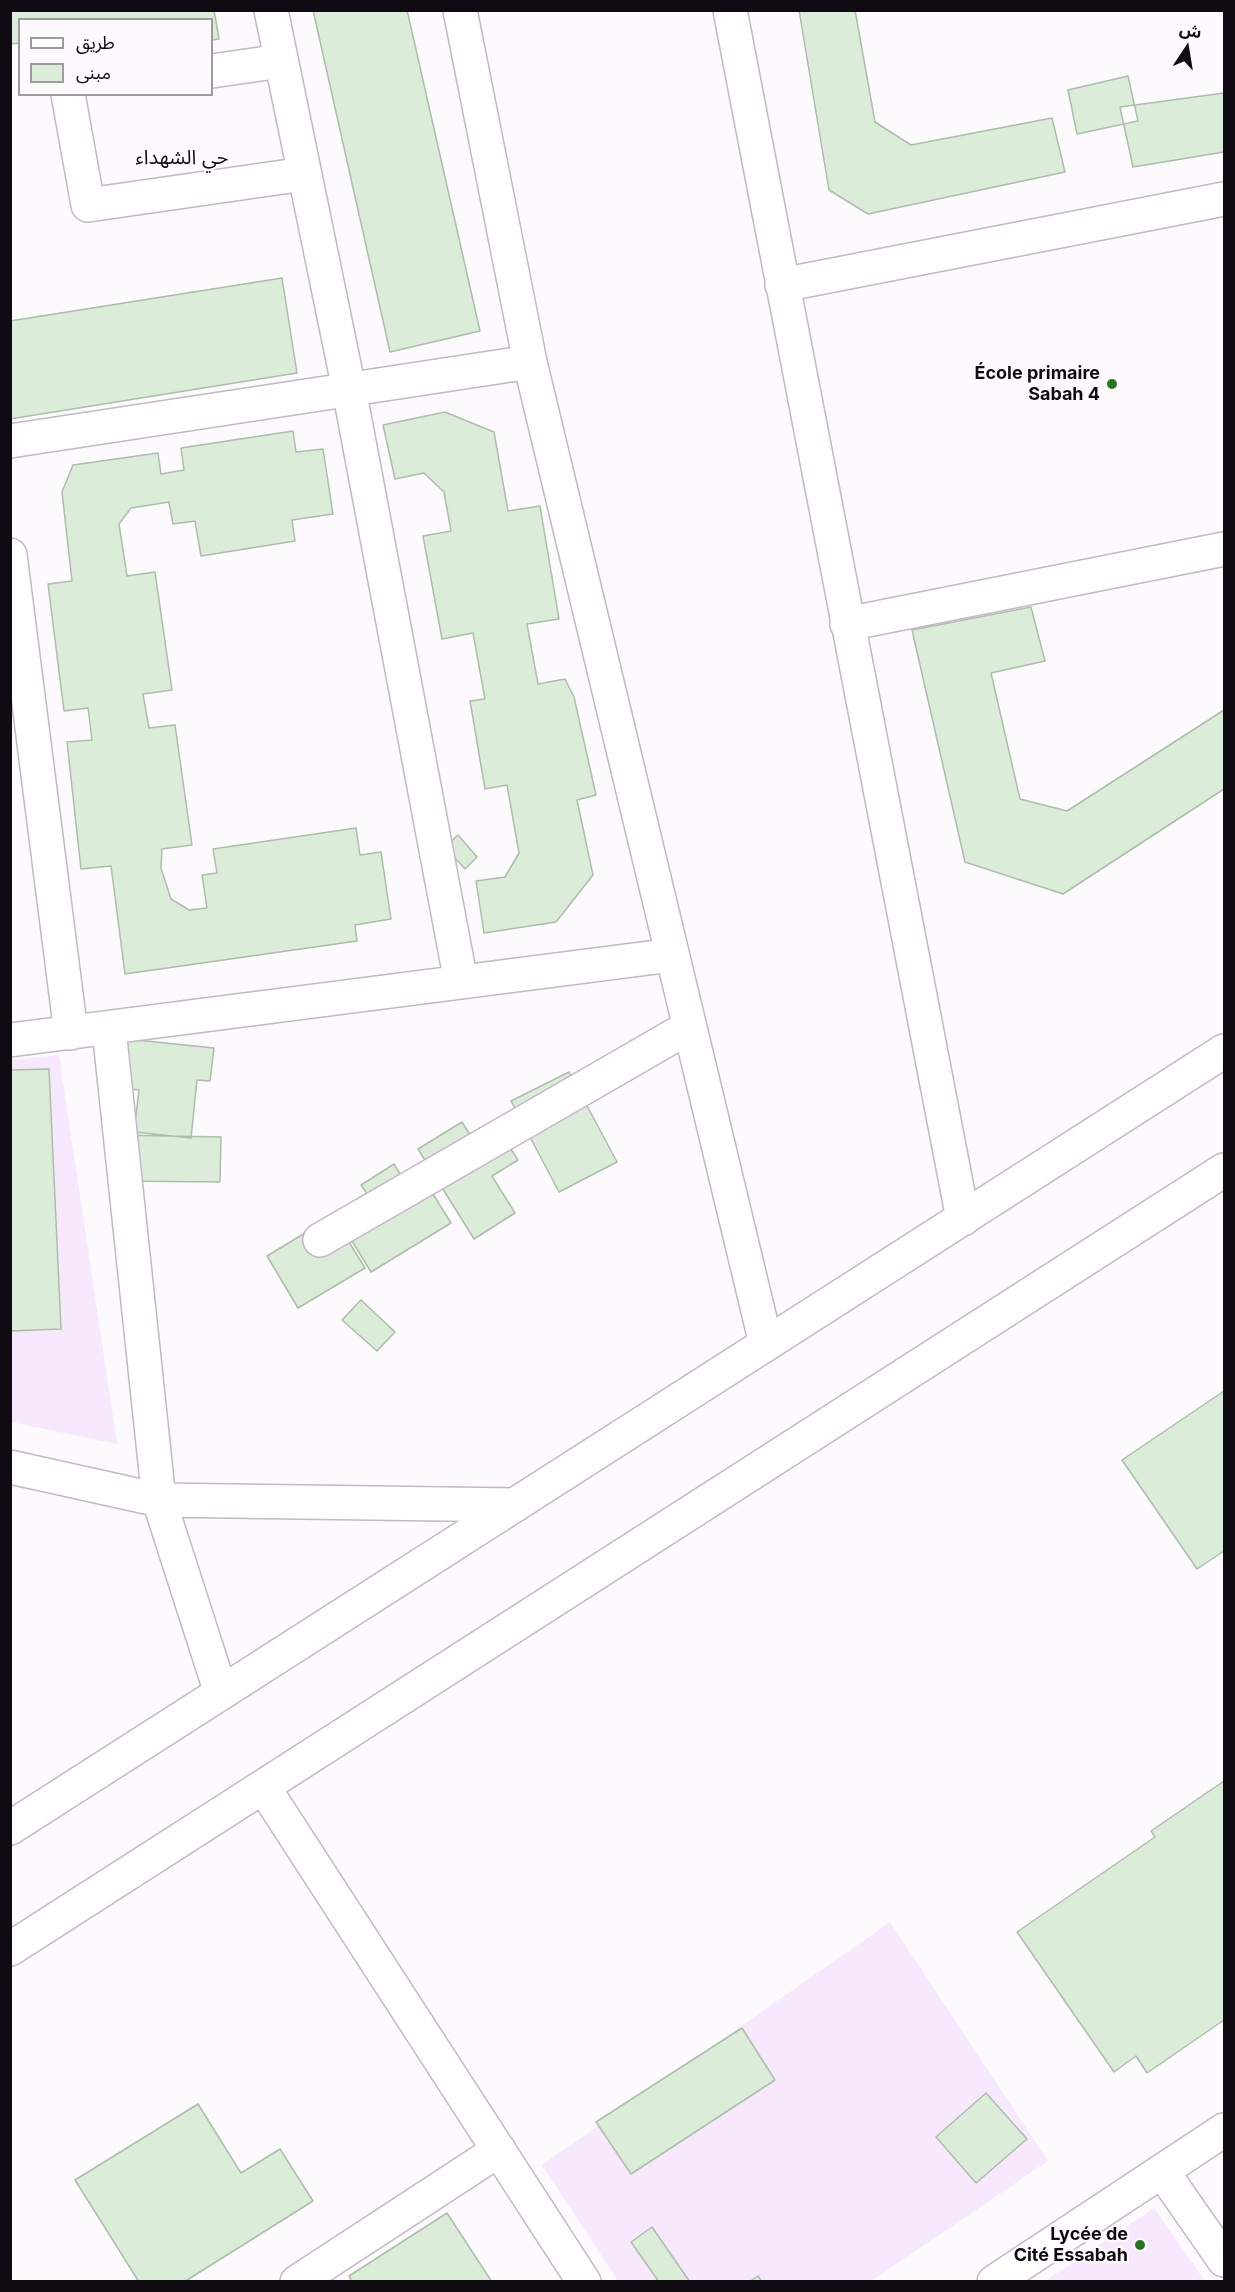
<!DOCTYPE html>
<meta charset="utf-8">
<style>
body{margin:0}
#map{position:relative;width:1235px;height:2292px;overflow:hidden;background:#fdfafe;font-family:Inter,"Noto Sans Arabic",sans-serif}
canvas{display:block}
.frame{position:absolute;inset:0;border:12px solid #100b12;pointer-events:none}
.legend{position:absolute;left:18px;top:18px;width:195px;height:78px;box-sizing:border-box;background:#fdfafe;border:2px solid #9e9aa0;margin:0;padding:8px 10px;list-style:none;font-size:18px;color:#100b12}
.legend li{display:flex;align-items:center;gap:12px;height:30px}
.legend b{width:30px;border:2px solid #9e9aa0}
.north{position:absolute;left:1157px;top:18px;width:60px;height:60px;-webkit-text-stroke:4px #fdfafe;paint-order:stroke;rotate:12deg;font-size:16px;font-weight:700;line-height:24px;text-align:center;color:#100b12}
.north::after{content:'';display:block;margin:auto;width:21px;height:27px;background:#100b12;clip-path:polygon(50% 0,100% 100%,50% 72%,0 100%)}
</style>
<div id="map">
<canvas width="1235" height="2292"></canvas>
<div class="frame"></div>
<ul class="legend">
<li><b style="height:8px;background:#fff"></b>طريق</li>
<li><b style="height:16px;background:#dbecd9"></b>مبنى</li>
</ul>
<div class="north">ش</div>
</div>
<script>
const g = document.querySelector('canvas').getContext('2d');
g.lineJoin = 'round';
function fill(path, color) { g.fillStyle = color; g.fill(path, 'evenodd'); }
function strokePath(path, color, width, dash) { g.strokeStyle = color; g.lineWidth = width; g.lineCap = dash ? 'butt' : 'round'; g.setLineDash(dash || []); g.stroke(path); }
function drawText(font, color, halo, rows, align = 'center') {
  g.font = font + ' Inter,"Noto Sans Arabic",sans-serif'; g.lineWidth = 4.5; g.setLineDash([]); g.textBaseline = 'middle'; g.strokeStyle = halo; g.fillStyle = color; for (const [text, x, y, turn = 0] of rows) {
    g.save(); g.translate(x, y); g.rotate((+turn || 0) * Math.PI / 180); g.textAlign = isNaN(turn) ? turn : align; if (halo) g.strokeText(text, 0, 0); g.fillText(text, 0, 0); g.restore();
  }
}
fill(new Path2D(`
 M59 1055 117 1444 11 1422 10 1060Z
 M890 1922 1048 2161 870 2282 618 2281 542 2165Z
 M1154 2208 1205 2281H1045Z`), '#f8e8fd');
const building = new Path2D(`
 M10 10H214L219 39 212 40V20H20V43L10 44Z
 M313 10H407L480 331 390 352Z
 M799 10H855L875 122 911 145 1052 118 1065 172 868 214 829 190Z
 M1128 76 1138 121 1077 134 1068 90Z
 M1224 93V152L1133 167 1120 107Z
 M282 278 297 373 10 419V321Z
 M445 412 494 432 508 511 540 506 559 619 527 624 538 684 565 679 574 697 596 795 577 800 593 875 556 922 484 933 476 881 505 877 519 853 507 785 485 789 470 701 485 699 473 633 442 639 423 536 451 531 444 492 424 473 395 479 383 425Z
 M293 431 296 452 323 449 333 514 292 520 295 541 201 556 195 521 173 524 169 502 131 508 119 524 127 576 155 572 172 690 143 694 149 728 175 725 192 845 162 849 161 868 171 899 189 910 207 908 202 875 217 873 213 849 356 828 360 855 381 852 391 919 355 925 357 941 125 974 111 866 81 869 67 742 92 740 88 708 64 711 48 584 72 581 62 492 73 465 158 453 161 474 184 470 181 448Z
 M1031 607 1045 661 991 673 1020 799 1067 811 1224 710V789L1063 894 965 862 912 630Z
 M458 835 477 857 465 869 445 847Z
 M107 1037 214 1048 210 1081 197 1080 191 1138 134 1132 139 1090 102 1086Z
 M49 1069 61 1329 10 1331V1070Z
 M569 1072 617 1162 559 1192 511 1101Z
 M462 1122 482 1154 505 1140 518 1160 492 1176 515 1213 474 1239 418 1149Z
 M117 1135 221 1137 220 1182 115 1181Z
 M394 1164 405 1182 420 1173 451 1223 371 1272 338 1218 370 1198 361 1185Z
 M333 1216 365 1268 298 1308 267 1256Z
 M361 1300 395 1332 377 1351 342 1320Z
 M1224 1391V1551L1197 1569 1122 1460Z
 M1224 1781V2020L1147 2073 1136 2056 1114 2072 1017 1932 1155 1837 1151 1831Z
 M742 2028 775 2080 631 2174 596 2122Z
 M986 2093 1027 2139 976 2183 936 2137Z
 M198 2104 241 2173 280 2149 313 2201 184 2282H139L75 2180Z
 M447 2213 492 2282H352L349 2276Z
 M652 2227 690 2282H659L631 2242Z
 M758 2276 762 2282H749Z`);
fill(building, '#dbecd9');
strokePath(building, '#adbdab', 1.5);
const minor = new Path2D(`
 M271 10 349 389 461 982
 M460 10 530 362 766 1344
 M730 10 963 1219
 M212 71 281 61
 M68 94 88 205 304 174
 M782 285 1224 199
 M10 441 530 362
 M10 555 71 1033
 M847 624 1224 549
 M109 1029 159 1500 221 1693
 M10 1040 672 955
 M320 1240 689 1027
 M10 1467 159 1500 515 1505
 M264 1788 584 2282
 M1162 2171 1224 2260
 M297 2282 499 2150
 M994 2282 1224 2130`);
const tertiary = new Path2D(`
 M10 1828 1224 1051
 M10 1949 1224 1170`);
strokePath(minor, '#c5b6c9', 36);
strokePath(tertiary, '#c5b6c9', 36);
strokePath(minor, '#fff', 33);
strokePath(tertiary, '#fff', 33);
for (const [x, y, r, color] of [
 [1112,384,6,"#28761d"],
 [1140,2245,6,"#28761d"]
]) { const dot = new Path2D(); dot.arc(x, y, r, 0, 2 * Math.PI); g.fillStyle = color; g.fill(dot); strokePath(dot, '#fdfafe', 2); }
drawText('bold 18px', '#100b12', '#fdfafe', [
 ["École primaire",1100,374],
 ["Sabah 4",1100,395],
 ["Lycée de",1128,2235],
 ["Cité Essabah",1128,2256]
], 'right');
drawText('20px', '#100b12', '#fdfafe', [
 ["حي الشهداء",182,158]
]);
</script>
